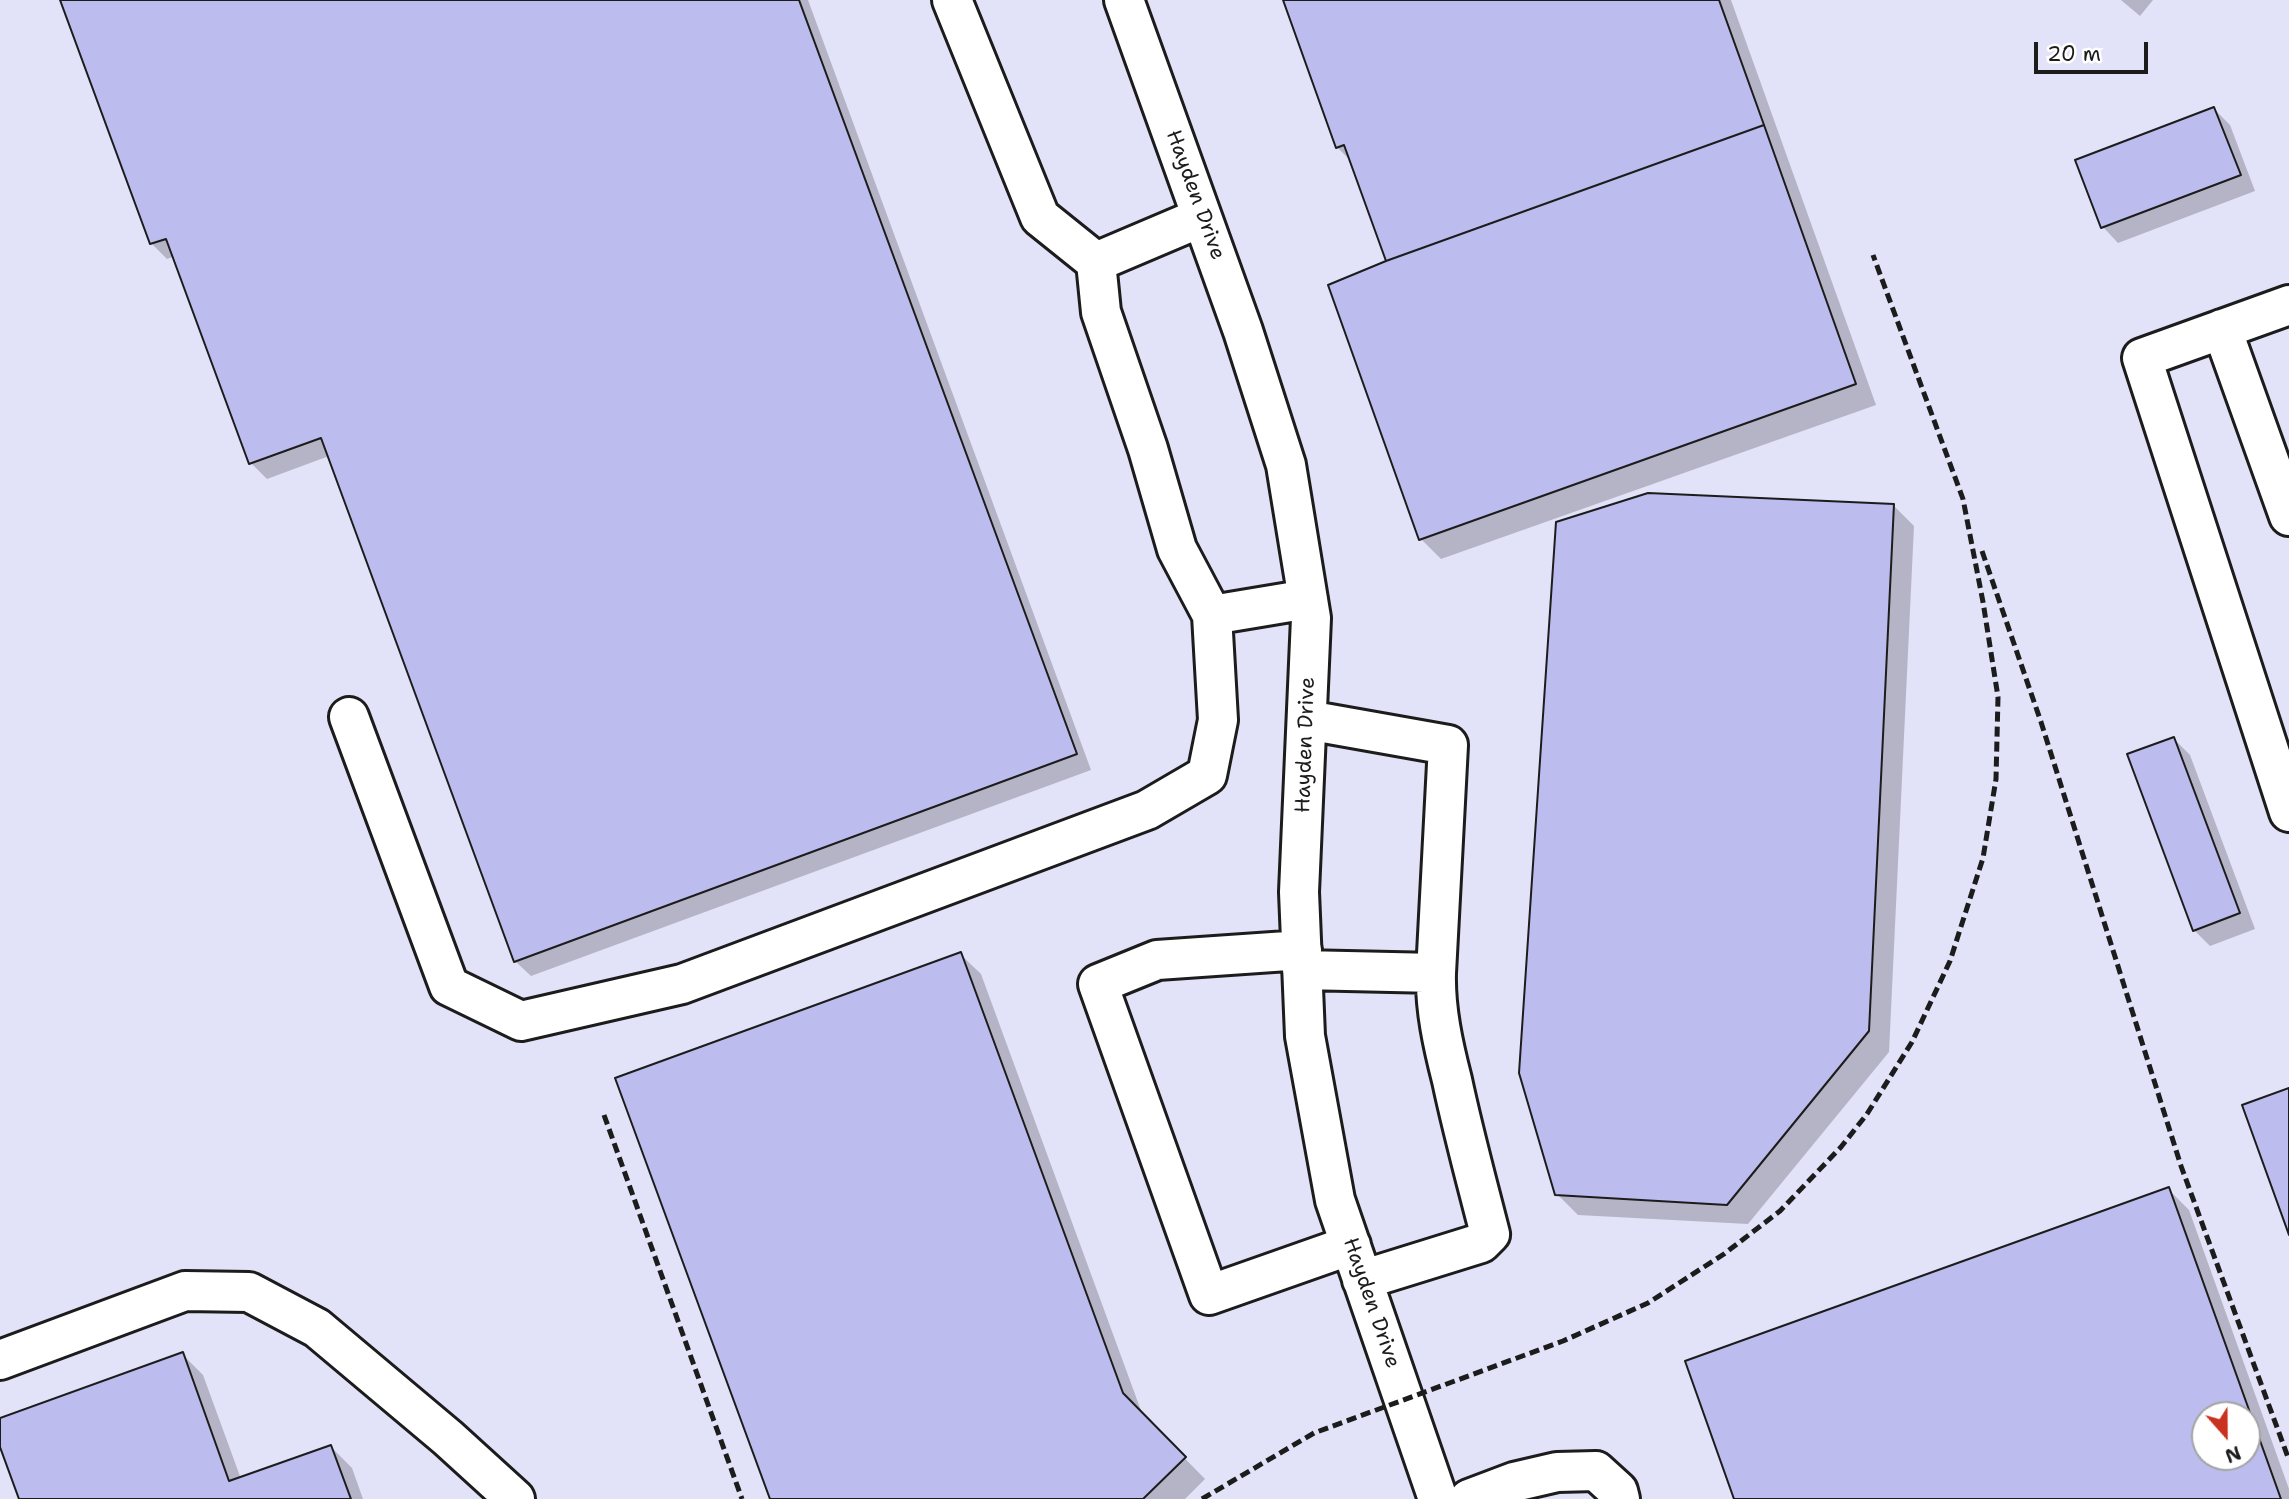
<!DOCTYPE html>
<style>
body{margin:0}
#map{position:relative;width:2289px;height:1499px;overflow:hidden;background:#f2f2fc;font-family:"Shantell Sans",sans-serif}
canvas{display:block}
.north{position:absolute;left:2191px;top:1401px;width:70px;height:70px;box-sizing:border-box;background:#fff;border:2px solid #a4a4a4;border-radius:50%;rotate:159deg;font-size:19px;font-weight:700;line-height:28px;text-align:center;color:#1c1c1c}
.north::after{content:'';display:block;margin:auto;width:24px;height:32px;background:#c8321e;clip-path:polygon(50% 0,100% 100%,50% 72%,0 100%)}
.scale{position:absolute;left:2034px;top:42px;width:114px;height:32px;box-sizing:border-box;border:4px solid #1c1c1c;border-top:0;padding-left:9px;font-size:21px;line-height:24px;white-space:nowrap;color:#1c1c1c;-webkit-text-stroke:5px #fff;paint-order:stroke}
</style>
<div id="map">
<canvas width="2289" height="1499"></canvas>
<div class="north">N</div>
<div class="scale">20 m</div>
</div>
<script>
const g = document.querySelector('canvas').getContext('2d');
g.lineJoin = 'round';
function fill(path, color) { g.fillStyle = color; g.fill(path, 'evenodd'); }
function strokePath(path, color, width, dash) { g.strokeStyle = color; g.lineWidth = width; g.lineCap = dash ? 'butt' : 'round'; g.setLineDash(dash || []); g.stroke(path); }
function drawText(font, color, halo, rows, align = 'center') {
  g.font = font + ' "Shantell Sans",sans-serif'; g.lineWidth = 5; g.setLineDash([]); g.textBaseline = 'middle'; g.strokeStyle = halo; g.fillStyle = color; for (const [text, x, y, turn = 0] of rows) {
    g.save(); g.translate(x, y); g.rotate((+turn || 0) * Math.PI / 180); g.textAlign = isNaN(turn) ? turn : align; if (halo) g.strokeText(text, 0, 0); g.fillText(text, 0, 0); g.restore();
  }
}
fill(new Path2D(`
 M0 0H2289V1499H0ZM2205 1415H2247V1457H2205Z`), '#e2e2f8');
fill(new Path2D(`
 M62 0H808L1091 770 531 976 515 961 329 456 267 479 251 463 175 256 167 259 151 243Z
 M1285 0H1731L1876 405 1441 559 1421 539 1388 261 1352 162 1337 147Z
 M2121 0H2153L2140 16Z
 M2214 109 2230 125 2255 191 2118 243 2103 227Z
 M1893 505 1914 526 1889 1052 1748 1224 1578 1215 1557 1194Z
 M2174 739 2190 755 2255 929 2210 946 2194 930Z
 M960 954 981 974 1143 1416 1205 1479 1185 1499H772Z
 M2168 1189 2189 1210 2289 1489V1499H1736ZM2205 1415H2247V1457H2205Z
 M182 1354 203 1375 241 1479 331 1447 352 1468 363 1499H21L0 1442V1420Z`), '#0003');
const building = new Path2D(`
 M60 0H799L1077 754 514 962 321 438 249 464 166 239 150 244Z
 M1283 0H1719L1764 125 1386 261 1344 145 1336 148Z
 M2214 107 2241 175 2101 228 2075 160Z
 M1764 125 1856 384 1419 540 1328 285 1386 261Z
 M1648 493 1894 504 1869 1031 1727 1205 1555 1195 1519 1073 1556 522Z
 M2174 737 2240 913 2193 931 2127 754Z
 M961 952 1123 1393 1186 1457 1143 1499H770L615 1078Z
 M2289 1088V1235L2242 1105Z
 M2169 1187 2281 1499H1734L1685 1361ZM2205 1415H2247V1457H2205Z
 M183 1352 229 1481 331 1445 351 1499H19L0 1447V1418Z`);
fill(building, '#bcbcee');
strokePath(building, '#1c1c1c', 2);
const minor = new Path2D(`
 M952 0 1040 217 1096 262
 M1124 0 1243 331 1286 465 1311 618 1299 892 1305 1036 1335 1200 1438 1499
 M1202 217 1096 262 1101 312 1148 449 1177 549 1212 615 1308 599
 M2289 305 2142 358 2289 812
 M2222 329 2289 516
 M349 717 449 986 521 1021 682 984 1147 810 1207 775 1218 720 1212 615
 M1302 950 1157 960 1098 984 1209 1295 1351 1245
 M1302 970 1436 973 1448 745 1307 720
 M1362 1280 1481 1243 1490 1234C1477 1183 1463 1132 1452 1080 1443 1045 1435 1009 1436 973
 M0 1360 185 1291 249 1292 317 1328 448 1438 515 1499
 M1469 1499 1514 1482 1557 1472 1596 1471 1618 1491 1620 1499`);
strokePath(minor, '#1c1c1c', 44);
strokePath(minor, '#fff', 38);
strokePath(new Path2D(`
 M1982 551 2041 722 2181 1166 2289 1460
 M604 1115 742 1499
 M1202 1499 1314 1433 1563 1341 1648 1303 1724 1254 1780 1211 1841 1147 1867 1114 1912 1042 1950 961 1983 858 1996 779 1998 697 1983 602 1963 499 1873 255`), '#1c1c1c', 5, [10, 5]);
drawText('21px', '#1c1c1c', '#fff', [
 ["Hayden Drive",1195,195,70],
 ["Hayden Drive",1306,745,-88],
 ["Hayden Drive",1371,1303,71]
]);
</script>
